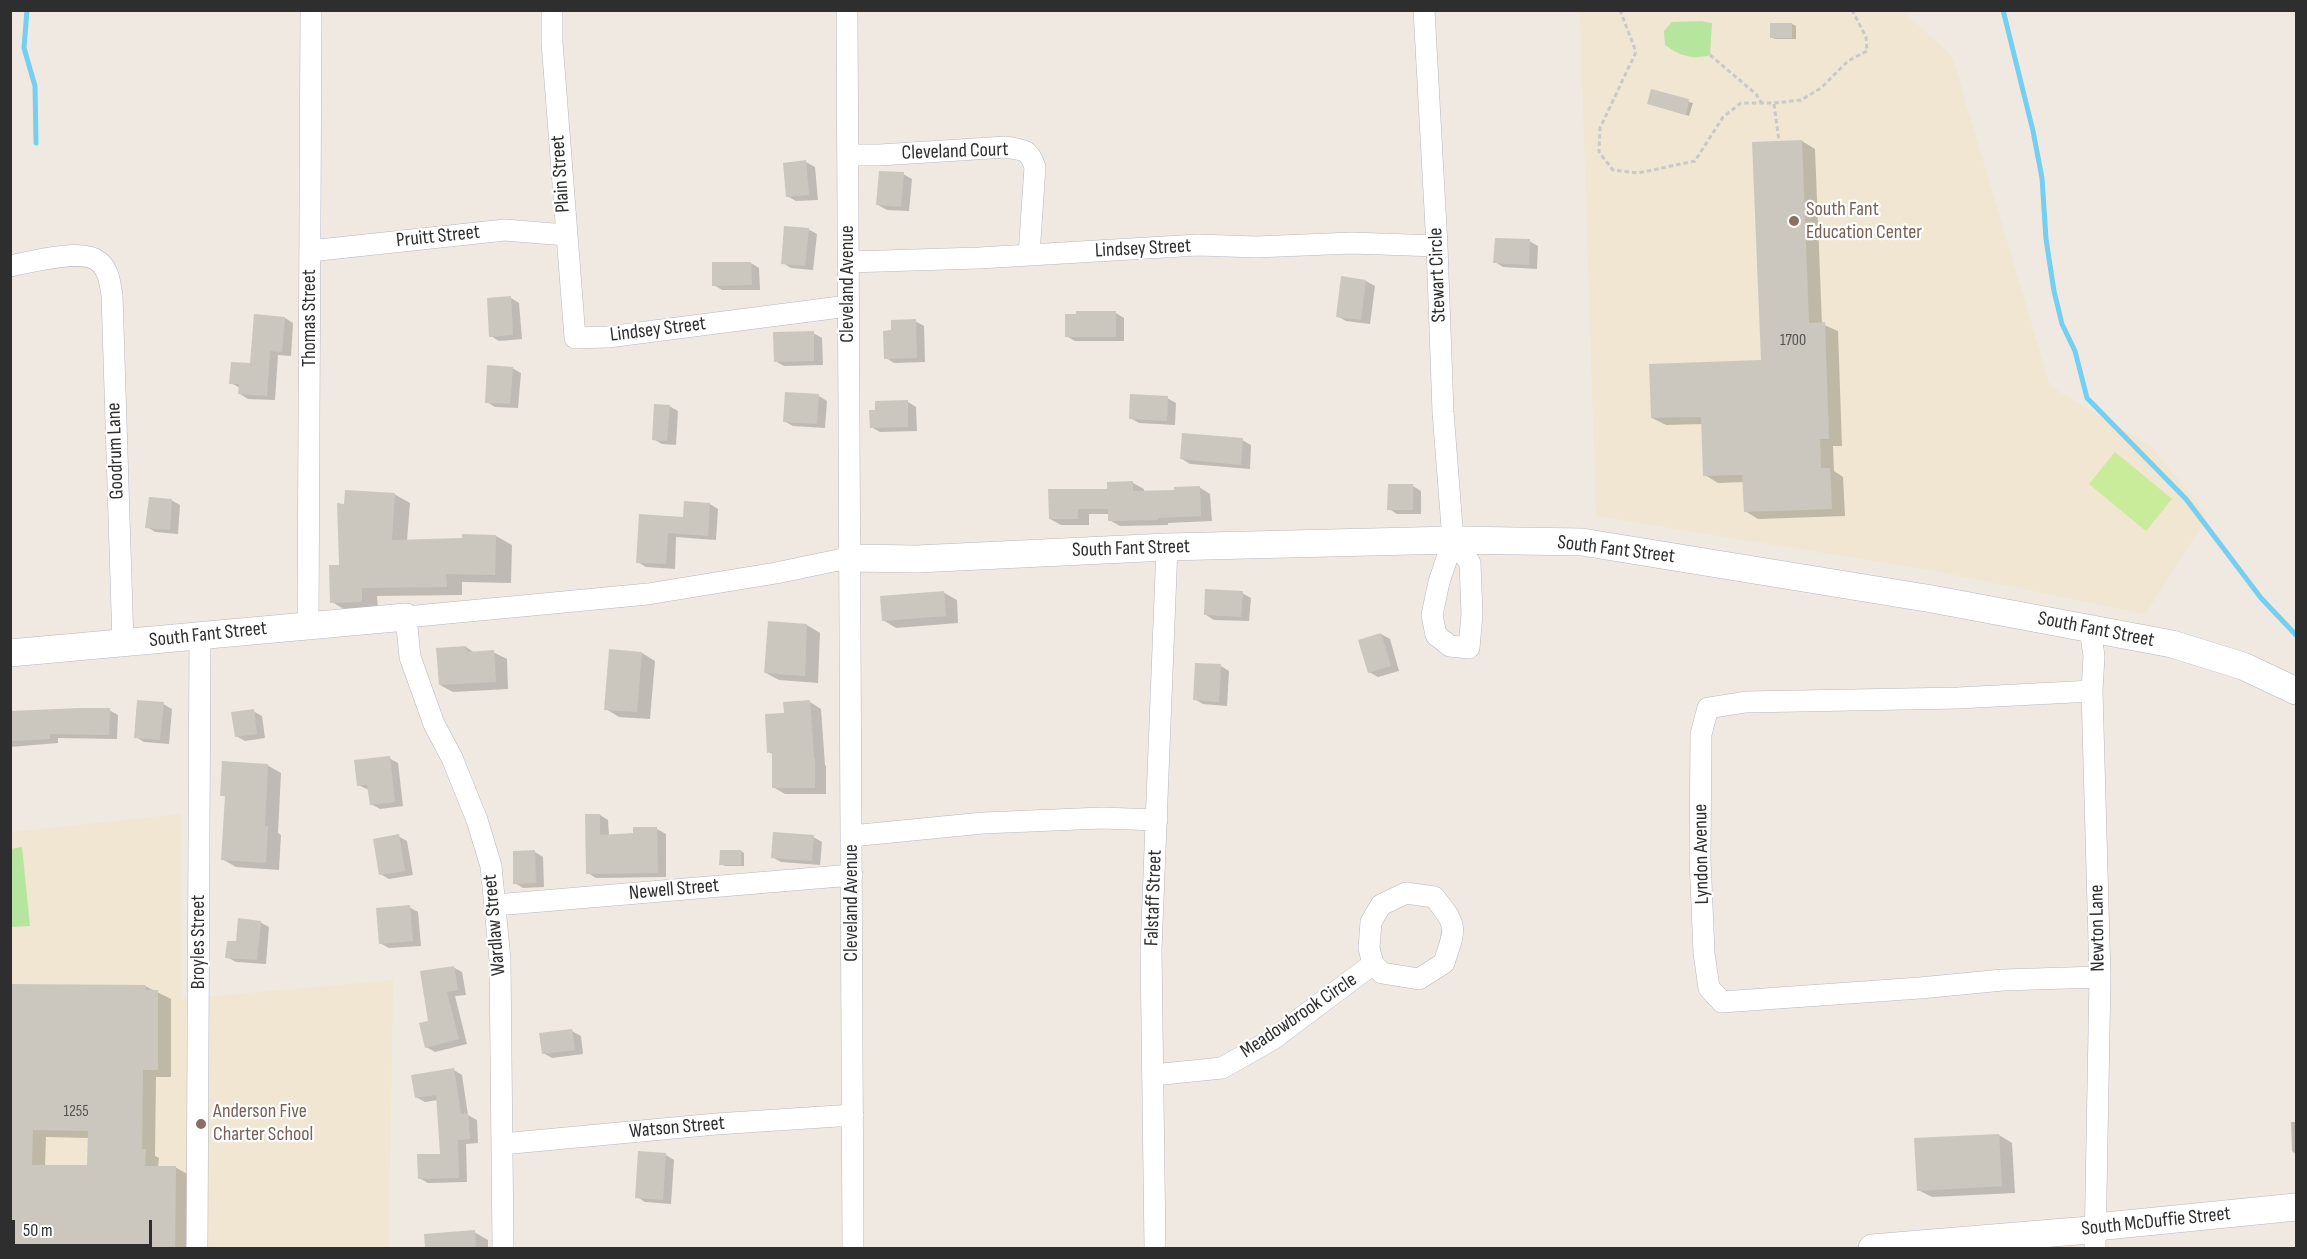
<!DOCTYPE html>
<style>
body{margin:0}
#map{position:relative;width:2307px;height:1259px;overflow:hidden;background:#efe9e1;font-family:"Sofia Sans Condensed",sans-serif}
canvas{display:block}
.frame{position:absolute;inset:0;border:12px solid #2e2e2e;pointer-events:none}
.scale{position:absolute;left:12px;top:1220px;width:140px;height:27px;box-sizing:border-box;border:3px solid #2e2e2e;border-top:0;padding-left:8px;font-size:18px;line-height:21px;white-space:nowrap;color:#2e2e2e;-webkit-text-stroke:4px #fff;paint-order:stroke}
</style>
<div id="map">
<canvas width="2307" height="1259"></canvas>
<div class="frame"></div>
<div class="scale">50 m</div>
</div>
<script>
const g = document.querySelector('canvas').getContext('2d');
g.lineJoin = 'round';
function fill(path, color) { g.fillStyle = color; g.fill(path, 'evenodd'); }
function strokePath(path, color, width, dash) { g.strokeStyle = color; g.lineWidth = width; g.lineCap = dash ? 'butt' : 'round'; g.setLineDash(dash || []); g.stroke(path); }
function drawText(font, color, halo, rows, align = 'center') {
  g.font = font + ' "Sofia Sans Condensed",sans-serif'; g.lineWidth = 4.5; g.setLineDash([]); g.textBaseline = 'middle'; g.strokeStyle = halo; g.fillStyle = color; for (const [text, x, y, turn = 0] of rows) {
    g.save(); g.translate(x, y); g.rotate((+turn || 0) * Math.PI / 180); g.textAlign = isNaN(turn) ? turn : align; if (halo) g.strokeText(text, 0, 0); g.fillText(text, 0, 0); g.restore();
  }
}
fill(new Path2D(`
 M1580 11H1903L1952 56 2050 386 2153 448 2208 516 2145 614 1934 571 1596 516Z
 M181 814 182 999 393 980 389 1248H11V832Z`), '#f0e6d1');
fill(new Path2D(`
 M1701 21 1712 23 1710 55C1692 60 1680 56 1665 45L1664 31 1672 22Z
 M22 847 30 926 11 927V849Z`), '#b6e59e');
fill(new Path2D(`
 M2115 452 2172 499 2146 531 2089 484Z`), '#c9ec9a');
fill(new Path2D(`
 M1792 24 1796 26V39H1775L1771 37Z
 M1652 91 1693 103 1689 116 1649 104Z
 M1802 141 1815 149 1822 324 1838 331 1842 446H1833L1834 471 1843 477 1845 516 1758 519 1745 511 1744 482 1718 483 1705 475 1703 424 1666 425 1652 418 1762 361Z
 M806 162 815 167 818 200 796 201 787 196Z
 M903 174 912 179 909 211 887 210 878 205Z
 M808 229 817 234 813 270 791 268 783 263Z
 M1529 241 1538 246 1537 269 1503 267 1495 262Z
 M751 263 759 268 760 290H722L714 285Z
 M1342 278 1366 281 1375 286 1370 324 1346 321 1337 316Z
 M511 298 519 303 522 339 499 341 491 336Z
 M1116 313 1124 318V341H1075L1066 336Z
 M285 318 293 323 291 356 278 355 275 400 248 399 240 394V388L231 383 252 365Z
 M915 321 924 326 925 362 894 363 886 358Z
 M813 333 822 338 823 365 784 366 775 361Z
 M512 368 521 373 518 408 495 407 487 402Z
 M819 396 827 401 825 428 793 426 784 421Z
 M1167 398 1176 403 1175 425 1139 423 1130 418Z
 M908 402 916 407 917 431 880 432 871 427Z
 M669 406 678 411 676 445 662 444 653 439Z
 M1242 440 1251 445 1250 469 1190 464 1182 459Z
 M1133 483 1144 489V492L1175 491 1199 487 1210 494 1212 521 1168 523V525L1120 526 1109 520V514H1089V525H1061L1050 519 1109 490Z
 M1413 486 1421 491V514H1397L1389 509Z
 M394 494 410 503 407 541 463 540V535L496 536 512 545 511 583 462 582V595L377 596 378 610 347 611 332 602 340 566 346 505Z
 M171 500 180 505 178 534 155 532 147 527Z
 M710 504 718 509 716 540 676 537 675 569 646 567 638 562 640 516 685 518Z
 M943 592 957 600 958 623 896 628 883 620Z
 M1242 593 1251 598 1249 621 1214 620 1206 615Z
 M807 625 820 633 818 683 779 680 766 673Z
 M1381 634 1390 639 1399 671 1378 677 1369 672Z
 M466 647 475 653 493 652 507 659 508 689 453 692 440 685Z
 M642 653 655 661 650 719 619 717 606 709Z
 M1221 666 1229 671 1227 706 1203 704 1194 699Z
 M810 702 821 709 825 765 826 766V794H785L773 787V754L769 752 785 715Z
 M163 704 172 709 169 744 144 742 136 737Z
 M109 710 118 715 117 739 58 738V743L10 747V718Z
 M253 711 262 716 265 738 245 741 236 736Z
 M389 758 398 763 403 806 380 809 371 804 369 790 358 785Z
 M267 765 281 773 278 833 281 835 279 870 236 867 222 859 226 797 222 795Z
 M600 815 608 820 609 836 635 835V829H657L666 834V877L596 878 588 873Z
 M398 836 407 841 413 875 389 879 380 874Z
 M813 837 822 842 820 865 781 862 772 857Z
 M741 851 744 853V866H725L721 864Z
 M535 852 543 857 544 887 523 888 515 883Z
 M409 907 418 912 421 946 389 948 380 943Z
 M260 922 269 927 266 964 236 962 227 957 238 943Z
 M453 967 462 972 466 995 455 996 467 1044 435 1052 426 1047 430 1022Z
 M10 985 145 986 171 999V1077H156L155 1156 159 1158 158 1167H175L189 1175 188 1248H10ZM46 1137 89 1138V1167H45Z
 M572 1031 581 1036 583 1054 552 1058 543 1053Z
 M454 1070 462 1075 468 1115 477 1120 478 1143 466 1144 467 1182 428 1183 419 1178 442 1155 438 1100 425 1102 416 1097Z
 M2291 1122H2296V1154L2292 1151Z
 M1999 1135 2012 1143 2015 1193 1932 1197 1918 1190Z
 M666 1155 674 1160 671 1204 645 1202 637 1197Z
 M474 1232 488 1240V1248H427L425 1236Z`), '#0003');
strokePath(new Path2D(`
 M27 10 24 48 35 86 36 143
 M2003 10 2033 131 2042 178 2046 239 2054 291 2062 324 2075 351 2087 398 2186 499 2261 598 2296 635`), '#75cff0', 5);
fill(new Path2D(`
 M1770 23H1792V38H1770Z
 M1651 89 1689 99 1686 115 1647 104Z
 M1802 140 1809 323 1825 322 1829 439H1820L1821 468H1830L1832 509 1744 512 1742 475 1703 476 1701 417 1651 418 1649 364 1761 360 1752 142Z
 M806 160 809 195 786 197 783 163Z
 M879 171 904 172 901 207 876 205Z
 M784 226 809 228 805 266 781 264Z
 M1495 238 1530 239 1529 265 1493 263Z
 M712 262H751L752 285 712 286Z
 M1341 276 1366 280 1361 320 1336 317Z
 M511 296 513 335 489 337 487 298Z
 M1076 311H1116V337H1065V314H1076Z
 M254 314 285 317 282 352 270 351 267 396 238 394 239 384H229L231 362 250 363Z
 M916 319 917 358 884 359 883 331 891 330V320Z
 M814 331V361L774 362 773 332Z
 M487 365 513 367 510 404 485 403Z
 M785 392 819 394 817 424 783 422Z
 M1130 394 1168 396 1167 421 1129 419Z
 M908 400V427L870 428 869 410H875V401Z
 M654 404 670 405 667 441 652 440Z
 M1182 433 1243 438 1241 465 1180 459Z
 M1133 481V491L1174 490V487L1200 486 1201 516 1158 518V520L1108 521V509H1078V519H1049L1048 489H1107V482Z
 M1388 484H1413V510H1387Z
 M345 490 395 493 392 540 462 538V534L496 535 495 575 446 574 447 587 362 588V602L330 603 329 565H339L337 503 344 504Z
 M149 497 172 499 170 530 145 528Z
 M684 501 710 503 708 536 668 533 666 564 636 563 639 514 683 517Z
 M1205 589 1243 591 1241 617 1204 615Z
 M944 591 946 616 882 621 880 596Z
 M768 621 807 624 805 676 764 673Z
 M1381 633 1391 666 1368 673 1358 640Z
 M466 646 467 652 494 650 496 682 439 685 436 648Z
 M609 649 642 652 637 712 604 710Z
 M1195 663 1221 664 1219 702 1193 700Z
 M137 700 164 702 160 740 134 738Z
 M810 700 814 758H815V788H772V752L767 753 765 714 784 713 783 702Z
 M80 708H110L109 735 50 734V739L12 741 10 711Z
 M254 709 257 734 235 737 231 712Z
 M390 756 395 802 370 805 367 785 357 786 354 760Z
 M222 761 268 764 265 826H268L266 863 221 860 225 796H220Z
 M585 814H600V835L633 833V827H657L658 873 586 874Z
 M773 832 814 835 812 861 771 858Z
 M399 834 405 871 379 875 373 839Z
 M535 850 536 883 513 884V851Z
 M720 850H741V865H719Z
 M410 905 413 941 379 944 376 908Z
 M238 918 261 921 257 960 225 958 227 941H236Z
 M454 966 458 990 447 992 459 1039 425 1048 419 1023 428 1021 420 971Z
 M10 984 145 985 146 990H158V1070H143L142 1149H146L145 1166H176L175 1248H10ZM33 1130 88 1131 87 1165H32Z
 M572 1029 575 1050 542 1054 539 1033Z
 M454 1068 461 1114 468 1113 470 1139 458 1140 459 1178 418 1179 417 1154H440L436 1095 415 1098 411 1075Z
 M1999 1134 2002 1186 1917 1191 1914 1138Z
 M638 1151 666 1153 663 1200 635 1198Z
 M475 1230 476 1248H425L424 1234Z`), '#cbc7bf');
const minor = new Path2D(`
 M552 10V42L575 338 608 337 848 306
 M847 10 853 1248
 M1424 10 1437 246 1443 412 1453 540 1439 582 1432 615 1436 635 1450 646 1469 648 1472 614 1470 563 1453 540
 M848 155H880L1006 147C1024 150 1029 149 1035 167L1029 255
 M310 251 505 230 566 235
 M849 262 979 258 1198 245 1256 247 1352 243 1437 246
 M10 266C31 262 81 248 98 261 109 269 110 284 112 295L123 643
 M308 626 311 10
 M2090 629 2094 656 2092 691 2100 977 2095 1248
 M2092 691 1958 698 1746 702 1708 708 1701 734 1700 858 1704 953 1709 988 1722 1002 1920 988 2003 980 2100 977
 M851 836 983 823 1102 818 1157 820
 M495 905 852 875
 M1153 1075 1222 1068 1273 1039 1373 964 1369 948 1371 922 1381 905 1406 893 1434 897C1459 927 1455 928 1444 963L1419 979 1382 973 1373 964
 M502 1144 716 1124 853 1115
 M197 1248 200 636
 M503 1248 500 960 491 866 477 820 452 758 434 724 410 657 406 617 648 594 776 573 848 558
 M1155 1248 1151 950 1167 547`);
const tertiary = new Path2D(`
 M848 558 917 559 1167 547 1453 540 1582 542 1932 599 2172 644 2243 666 2296 691
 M10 653 406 617
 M1872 1248 2089 1230 2096 1227 2296 1207`);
strokePath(minor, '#b4b7c1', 22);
strokePath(tertiary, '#b4b7c1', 28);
strokePath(new Path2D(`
 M1620 10 1636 52 1600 128 1599 152 1613 170 1638 173 1695 161 1723 117 1741 103H1774L1801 100 1821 88 1848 61 1867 51 1866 37 1852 10
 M1710 55 1756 94 1761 102
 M1774 104 1779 141`), '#c9c9c9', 3, [4.5, 3]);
strokePath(minor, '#fff', 21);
strokePath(tertiary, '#fff', 27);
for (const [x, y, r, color] of [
 [1794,221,6,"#8d6e63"],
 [201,1124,6,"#8d6e63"]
]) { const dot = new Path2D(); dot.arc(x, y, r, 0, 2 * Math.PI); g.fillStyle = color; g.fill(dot); strokePath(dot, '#fff', 2); }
drawText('16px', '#555452', null, [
 ["1700",1793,341],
 ["1255",76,1112]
]);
drawText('20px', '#2e2e2e', '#fff', [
 ["Cleveland Court",955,152,-2],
 ["Plain Street",561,174,-94],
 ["Pruitt Street",438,237,-6],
 ["Lindsey Street",1143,249,-3],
 ["Stewart Circle",1438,275,-92],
 ["Cleveland Avenue",848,284,-90],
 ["Thomas Street",310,318,-90],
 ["Lindsey Street",658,330,-7],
 ["Goodrum Lane",116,451,-92],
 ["South Fant Street",1131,549,-2],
 ["South Fant Street",1616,550,7],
 ["South Fant Street",2096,630,11],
 ["South Fant Street",208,635,-6],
 ["Lyndon Avenue",1702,854,-91],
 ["Newell Street",674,890,-5],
 ["Falstaff Street",1154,898,-88],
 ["Cleveland Avenue",852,903,-90],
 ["Wardlaw Street",495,925,-95],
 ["Newton Lane",2098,928,-91],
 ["Broyles Street",199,942,-90],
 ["Meadowbrook Circle",1299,1016,-34],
 ["Watson Street",677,1128,-5],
 ["South McDuffie Street",2156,1222,-6]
]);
drawText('20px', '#785e54', '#fff', [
 ["South Fant",1806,210],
 ["Education Center",1806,233],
 ["Anderson Five",213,1112],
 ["Charter School",213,1135]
], 'left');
</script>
